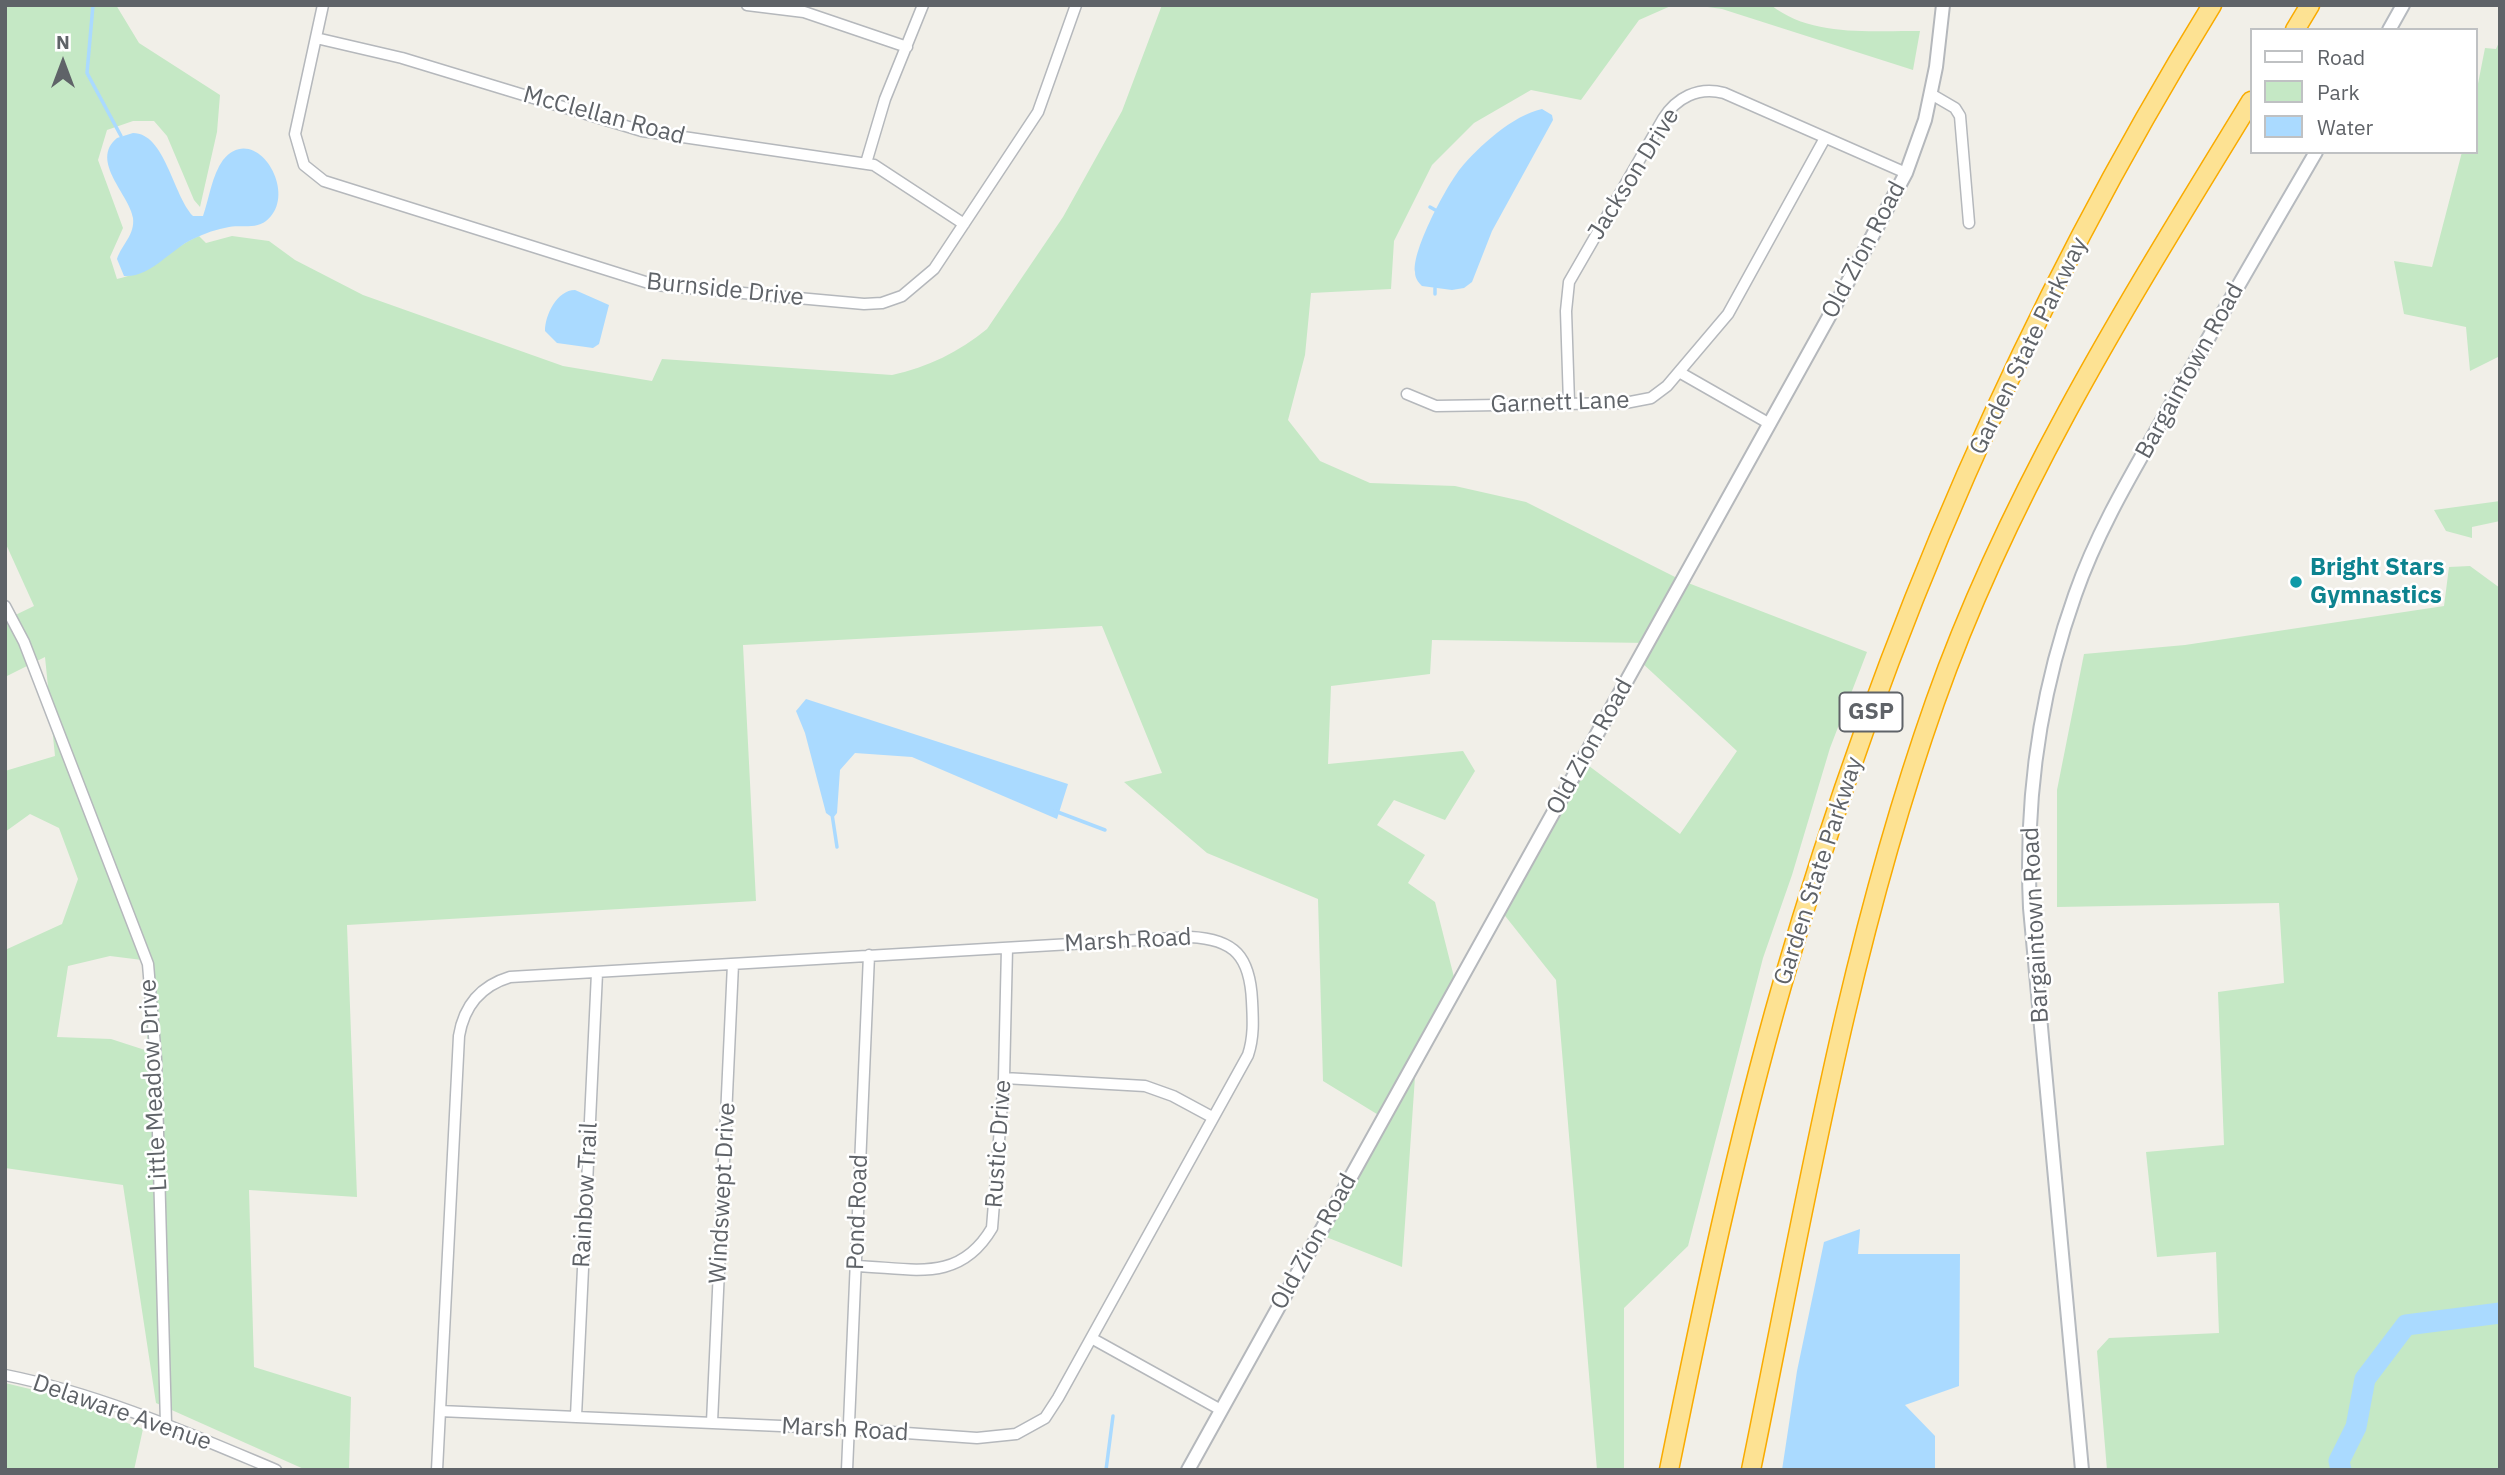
<!DOCTYPE html>
<style>
body{margin:0}
#map{position:relative;width:2505px;height:1475px;overflow:hidden;background:#f1efe8;font-family:"IBM Plex Sans",sans-serif}
canvas{display:block}
.frame{position:absolute;inset:0;border:7px solid #5f6368;pointer-events:none}
.legend{position:absolute;left:2250px;top:28px;width:228px;height:126px;box-sizing:border-box;background:#fff;border:2px solid #bfc1c3;margin:0;padding:9px 12px;list-style:none;font-size:21px;color:#5f6368}
.legend li{display:flex;align-items:center;gap:14px;height:35px}
.legend b{width:35px;border:2px solid #bfc1c3}
.north{position:absolute;left:28px;top:28px;width:70px;height:70px;-webkit-text-stroke:5px #fff;paint-order:stroke;rotate:0deg;font-size:19px;font-weight:700;line-height:28px;text-align:center;color:#5f6368}
.north::after{content:'';display:block;margin:auto;width:24px;height:32px;background:#5f6368;clip-path:polygon(50% 0,100% 100%,50% 72%,0 100%)}
</style>
<div id="map">
<canvas width="2505" height="1475"></canvas>
<div class="frame"></div>
<ul class="legend">
<li><b style="height:9px;background:#fff"></b>Road</li>
<li><b style="height:19px;background:#c5e8c5"></b>Park</li>
<li><b style="height:19px;background:#aadaff"></b>Water</li>
</ul>
<div class="north">N</div>
</div>
<script>
const g = document.querySelector('canvas').getContext('2d');
g.lineJoin = 'round';
function fill(path, color) { g.fillStyle = color; g.fill(path, 'evenodd'); }
function strokePath(path, color, width, dash) { g.strokeStyle = color; g.lineWidth = width; g.lineCap = dash ? 'butt' : 'round'; g.setLineDash(dash || []); g.stroke(path); }
function drawText(font, color, halo, rows, align = 'center') {
  g.font = font + ' "IBM Plex Sans",sans-serif'; g.lineWidth = 5; g.setLineDash([]); g.textBaseline = 'middle'; g.strokeStyle = halo; g.fillStyle = color; for (const [text, x, y, turn = 0] of rows) {
    g.save(); g.translate(x, y); g.rotate((+turn || 0) * Math.PI / 180); g.textAlign = isNaN(turn) ? turn : align; if (halo) g.strokeText(text, 0, 0); g.fillText(text, 0, 0); g.restore();
  }
}
fill(new Path2D(`
 M5 5H116L139 43 220 95 217 132 200 207 194 200 167 136 154 121H133L107 130 98 160 123 228 110 257 117 279C150 272 169 249 199 236L206 243 232 236 269 241 295 260 363 295 563 366 652 381 662 359 892 375C928 367 959 352 987 329L1063 217 1122 111 1162 5H1673L1639 20 1581 100 1531 90 1474 123 1432 165 1394 241 1391 289 1311 293 1305 355 1288 420 1320 461 1370 483 1455 486 1526 502 1683 581 1867 652 1830 748 1792 875 1763 958 1688 1246 1624 1308V1470H1597L1556 980 1502 912 1585 763 1680 834 1737 751 1641 662 1650 643 1432 640 1430 674 1331 686 1328 764 1463 751 1475 771 1445 820 1394 800 1377 825 1425 855 1408 883 1435 902 1457 989 1416 1062 1402 1267 1321 1235 1385 1119 1323 1081 1318 899 1207 853 1124 782 1162 773 1102 626 743 645 756 901 347 925 357 1197 249 1190 254 1367 351 1397 349 1470H306L156 1403 123 1185 5 1168V950L62 924 78 879 59 828 30 814 5 832V771L55 756 45 657 5 677V620L34 606 5 542ZM110 956 142 960 148 1051 111 1039 57 1037 68 966Z
 M1693 5H1771C1812 38 1872 30 1920 31L1913 70 1722 9Z
 M2500 40V356L2470 371 2466 327 2404 314 2394 261 2432 267 2462 152H2475V99L2485 48 2496 49Z
 M2500 501V521L2472 527V538L2446 531 2434 510Z
 M2470 566 2500 588V1470H2107L2097 1351 2109 1338 2219 1333 2216 1252 2157 1257 2146 1152 2224 1145 2218 992 2284 983 2279 903 2057 907V790L2084 654 2185 645 2444 606 2449 567Z
 M5 1383 80 1401 82 1406 143 1429 134 1470H5Z`), '#c5e8c5');
fill(new Path2D(`
 M1542 109 1552 115 1553 120 1492 231 1472 282 1464 288 1452 290 1422 286C1418 282 1415 278 1415 272 1412 250 1446 187 1460 169 1478 147 1513 115 1542 109Z
 M133 133C165 133 173 195 193 216H203C209 199 212 175 223 160 255 120 301 194 266 221 256 229 241 225 229 227 217 229 205 233 193 239 171 249 150 278 124 276L117 259C122 244 135 235 133 218 130 195 89 161 117 138Z
 M575 290 609 305 599 344 593 348 557 343 545 331C545 315 557 290 575 290Z
 M806 699 1068 784 1057 819 912 757 855 753 840 770 837 813 833 818 826 813 805 733 796 711Z
 M1860 1229 1858 1254H1960L1959 1386 1905 1405 1935 1436V1470H1782L1797 1371 1824 1242Z`), '#aadaff');
strokePath(new Path2D(`
 M93 5 87 73 121 136
 M1430 207 1437 211
 M1435 288V294
 M1055 811 1105 830
 M832 814 837 847
 M1106 1470 1113 1416`), '#aadaff', 3.5);
strokePath(new Path2D(`
 M2341 1470 2339 1461 2356 1427 2365 1379 2406 1325 2500 1313`), '#aadaff', 21);
const minor = new Path2D(`
 M323 5 295 134 304 165 324 181 655 285 864 304 882 303 902 296 934 269 1038 112 1076 5
 M747 5 804 12 907 47
 M316 38 402 58 642 131 874 165 964 224
 M1931 94 1955 108 1960 116 1969 223
 M866 163 885 99 923 5
 M1679 372 1770 424
 M1407 394 1436 406 1625 403 1651 398 1667 386 1728 314 1825 138
 M1569 403 1566 311 1569 282 1663 119C1676 98 1698 86 1724 93L1906 173
 M5 606 24 642 148 964 156 1059 166 1424
 M1004 1078 1145 1086 1173 1096 1212 1117
 M856 1266C913 1268 959 1284 992 1228L1004 1078 1007 948
 M1093 1339 1221 1410
 M5 1375C100 1394 188 1433 276 1470
 M576 1416 597 973
 M712 1422 733 964
 M437 1470 459 1036C464 1006 480 986 510 977L1190 937C1235 939 1250 957 1252 1001 1253 1020 1254 1037 1248 1055L1058 1398 1045 1418 1016 1434 977 1438 849 1429 440 1411
 M847 1470 869 955`);
const tertiary = new Path2D(`
 M1188 1470 1836 304 1906 173 1925 120 1936 67 1943 5`);
const secondary = new Path2D(`
 M2389 30 2403 5
 M2082 1470 2030 908C2025 801 2039 696 2075 595 2098 529 2134 470 2168 410 2216 323 2266 238 2316 152`);
const motorway = new Path2D(`
 M2295 30 2310 5
 M1669 1470C1702 1307 1736 1145 1782 985 1881 642 2024 310 2212 5
 M1751 1470C1804 1211 1847 951 1935 702 2011 487 2133 294 2251 101`);
strokePath(minor, '#b5b8bc', 13);
strokePath(tertiary, '#b5b8bc', 16);
strokePath(secondary, '#b6babf', 16);
strokePath(motorway, '#f9ab00', 21);
strokePath(minor, '#fff', 10);
strokePath(tertiary, '#fff', 12);
strokePath(secondary, '#fff', 12);
strokePath(motorway, '#fde293', 18);
for (const [x, y, r, color] of [
 [2296,582,7,"#0f9aa8"]
]) { const dot = new Path2D(); dot.arc(x, y, r, 0, 2 * Math.PI); g.fillStyle = color; g.fill(dot); strokePath(dot, '#fff', 2.5); }
for (const [x, y, w] of [
 [1871,712,63]
]) { const box = new Path2D(); box.roundRect(x - w / 2, y - 19.5, w, 39, 5); g.fillStyle = '#fff'; g.fill(box); strokePath(box, '#5f6368', 2); }
drawText('bold 23px', '#5f6368', null, [
 ["GSP",1871,712]
]);
drawText('24px', '#5f6368', '#fff', [
 ["McClellan Road",604,116,15],
 ["Jackson Drive",1634,174,-58],
 ["Old Zion Road",1864,250,-62],
 ["Burnside Drive",725,290,6],
 ["Garden State Parkway",2029,346,-64],
 ["Bargaintown Road",2190,371,-61],
 ["Garnett Lane",1560,403,-2],
 ["Old Zion Road",1590,747,-61],
 ["Garden State Parkway",1819,871,-72],
 ["Bargaintown Road",2036,925,-93],
 ["Marsh Road",1128,941,-3],
 ["Little Meadow Drive",154,1085,-93],
 ["Rustic Drive",999,1144,-86],
 ["Windswept Drive",723,1193,-87],
 ["Rainbow Trail",586,1195,-87],
 ["Pond Road",858,1212,-88],
 ["Old Zion Road",1314,1242,-61],
 ["Delaware Avenue",122,1413,19],
 ["Marsh Road",845,1430,3]
]);
drawText('bold 24px', '#0d838f', '#fff', [
 ["Bright Stars",2310,568],
 ["Gymnastics",2310,596]
], 'left');
</script>
